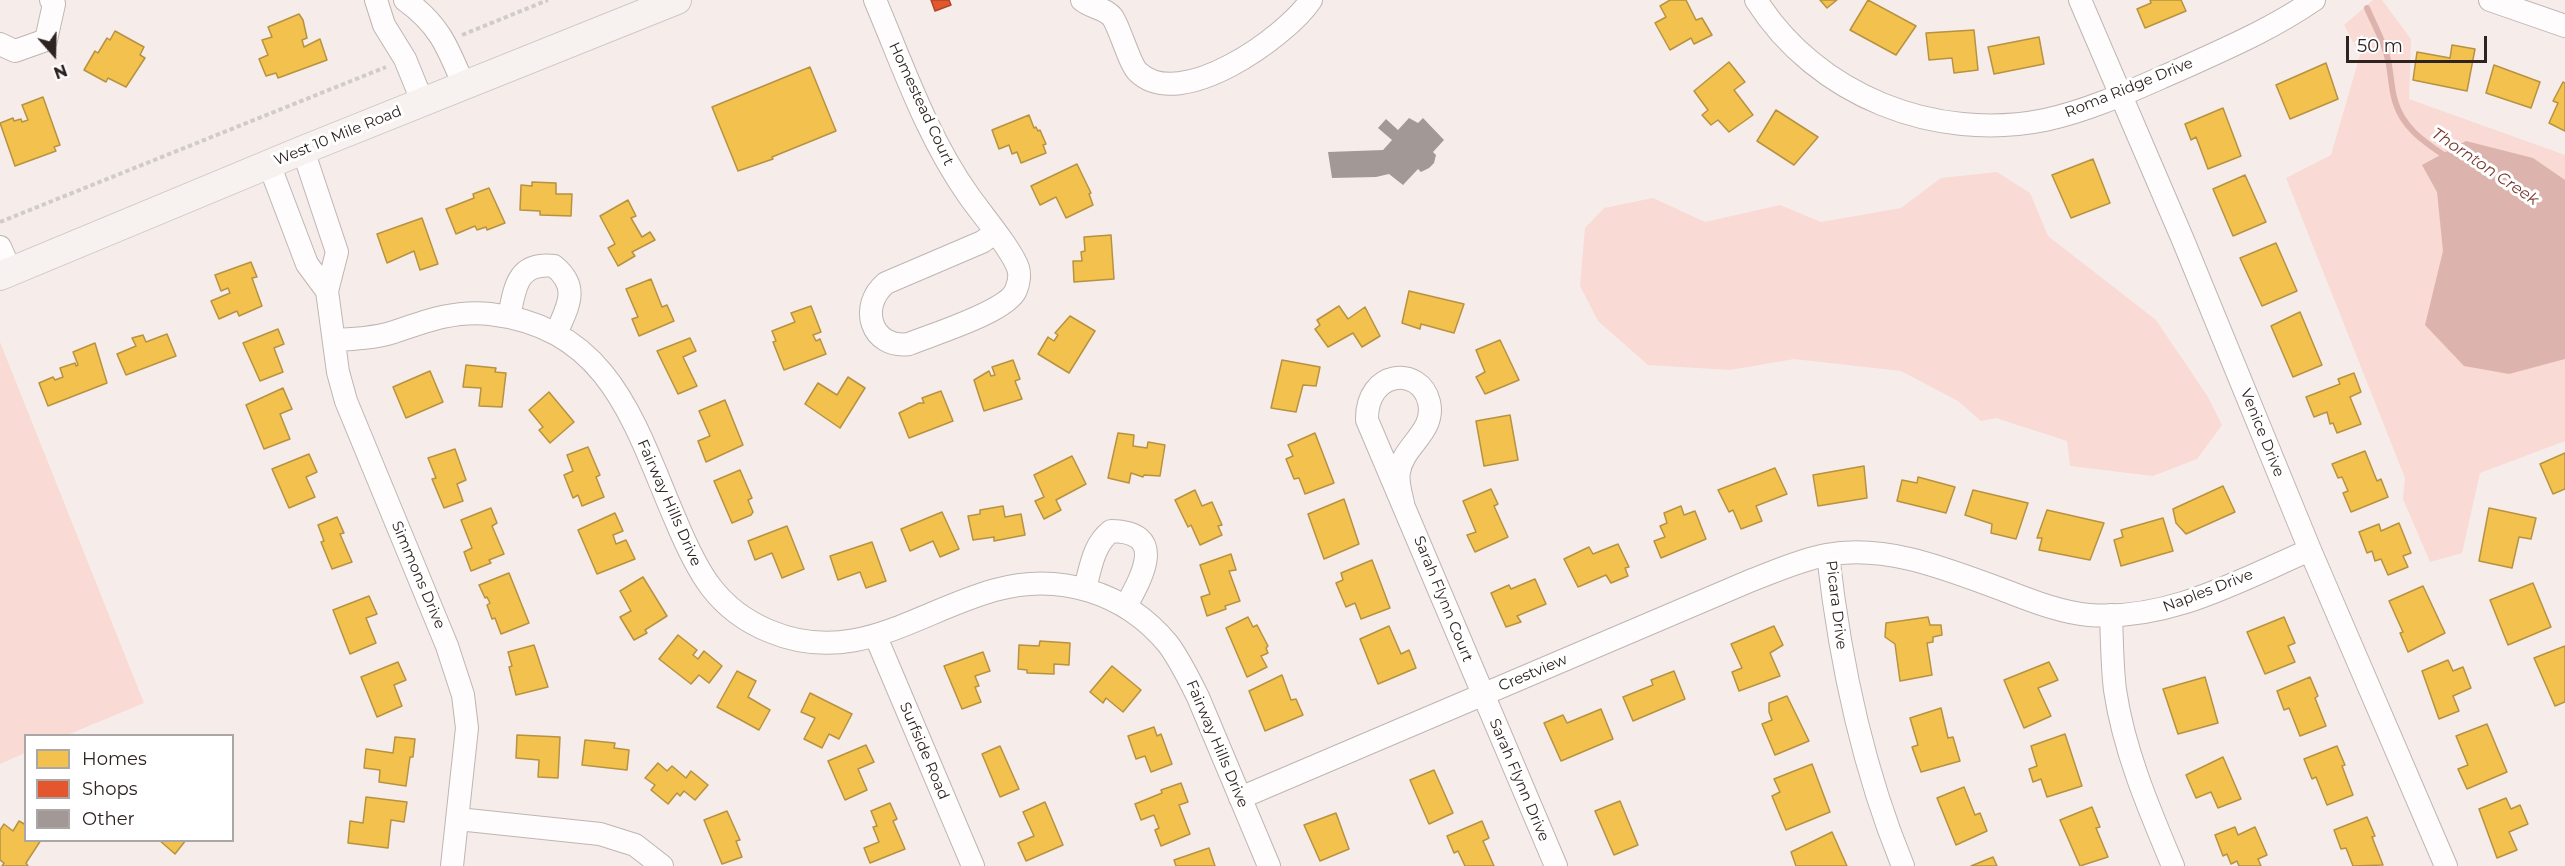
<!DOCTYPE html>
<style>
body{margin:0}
#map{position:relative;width:2565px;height:866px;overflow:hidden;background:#f6edeb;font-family:Montserrat,sans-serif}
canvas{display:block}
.legend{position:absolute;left:24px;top:734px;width:210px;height:108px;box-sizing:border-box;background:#fff;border:2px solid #aba7a6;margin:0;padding:8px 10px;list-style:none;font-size:18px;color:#2e2321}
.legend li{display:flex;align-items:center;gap:12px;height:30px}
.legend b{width:30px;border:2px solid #aba7a6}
.north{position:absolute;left:24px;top:24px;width:60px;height:60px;-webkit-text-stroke:4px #fff;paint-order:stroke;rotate:160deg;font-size:16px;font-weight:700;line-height:24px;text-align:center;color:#2e2321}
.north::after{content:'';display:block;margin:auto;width:21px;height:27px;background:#2e2321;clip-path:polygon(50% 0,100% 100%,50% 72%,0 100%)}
.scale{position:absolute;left:2346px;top:36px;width:141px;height:27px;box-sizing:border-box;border:3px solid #2e2321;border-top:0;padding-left:8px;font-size:18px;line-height:21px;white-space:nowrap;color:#2e2321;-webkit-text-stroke:4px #fff;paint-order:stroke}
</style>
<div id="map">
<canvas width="2565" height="866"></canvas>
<ul class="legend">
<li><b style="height:16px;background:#f2c14e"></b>Homes</li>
<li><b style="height:16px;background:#e4572e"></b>Shops</li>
<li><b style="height:16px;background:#a29997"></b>Other</li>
</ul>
<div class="north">N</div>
<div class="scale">50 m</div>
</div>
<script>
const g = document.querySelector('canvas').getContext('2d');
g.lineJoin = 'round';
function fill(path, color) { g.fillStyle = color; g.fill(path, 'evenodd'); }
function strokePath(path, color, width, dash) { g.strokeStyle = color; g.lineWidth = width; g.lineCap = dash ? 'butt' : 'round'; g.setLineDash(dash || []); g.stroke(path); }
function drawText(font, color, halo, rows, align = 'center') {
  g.font = font + ' Montserrat,sans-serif'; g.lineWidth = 6; g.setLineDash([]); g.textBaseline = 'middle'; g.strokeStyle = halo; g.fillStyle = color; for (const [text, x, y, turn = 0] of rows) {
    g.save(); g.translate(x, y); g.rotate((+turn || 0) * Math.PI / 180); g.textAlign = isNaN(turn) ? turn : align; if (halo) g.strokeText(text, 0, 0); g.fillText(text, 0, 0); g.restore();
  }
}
fill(new Path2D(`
 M2373 0H2382L2411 39 2409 99 2565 155V441L2480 473 2462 553 2430 562 2403 499 2405 478 2286 178 2331 155 2360 55 2344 25Z
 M1997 172 2030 193 2048 236 2156 320 2208 397 2222 425 2197 459 2153 476 2070 466 2067 441 1996 418 1981 421 1958 401 1901 371 1794 359 1730 370 1648 365 1598 321 1580 286 1585 228 1604 208 1653 198 1705 222 1780 205 1821 222 1901 208 1941 178Z
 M0 342 144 703 67 735 26 736 25 753 0 764Z`), '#f9dad4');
fill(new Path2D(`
 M2466 141 2533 158 2565 180V359L2509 374 2464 366 2425 325 2443 251 2437 192 2422 165Z`), '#dcb4ad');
const homes = new Path2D(`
 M1670 0H1686L1696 20 1702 18 1712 35 1694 44 1691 38 1670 50 1655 23 1666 17 1660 6Z
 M1820 0H1837L1827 8Z
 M1868 0 1916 26 1896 55 1850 30Z
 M2150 0H2181L2186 11 2145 28 2137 9 2151 3Z
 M299 14 303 20 307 38 302 40 304 47 320 39 327 60 278 78 276 73 266 76 259 59 268 55 262 40 272 37 268 27Z
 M1974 30 1978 70 1954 73 1952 58 1929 60 1926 33Z
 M115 31 144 47 140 55 145 58 126 87 108 78 106 82 84 70 95 51 98 53 107 38 110 40Z
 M2039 37 2044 64 1994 74 1988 47Z
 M2452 45 2475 49 2467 91 2413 80 2417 52 2450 58Z
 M1729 62 1745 82 1734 90 1753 115 1729 132 1718 120 1711 125 1702 115 1708 110 1694 91Z
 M2326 63 2338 99 2290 119 2276 85Z
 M2494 65 2540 82 2531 108 2486 93Z
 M810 67 836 131 772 157 773 159 738 171 712 107Z
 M2563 82 2565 83V131L2549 123 2558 103 2553 101Z
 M43 97 60 145 54 147 56 151 15 166 0 123 13 118 14 121 21 119 22 122 28 120 22 105Z
 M2223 108 2241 156 2208 169 2196 137 2191 140 2185 124Z
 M1776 110 1818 137 1794 165 1757 141Z
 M1029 115 1034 128 1036 127 1038 131 1040 130 1046 144 1043 145 1046 153 1021 163 1017 152 1012 154 1009 145 999 149 992 130Z
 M2093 159 2110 203 2071 218 2052 175Z
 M1077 164 1091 193 1089 194 1093 205 1066 218 1056 197 1040 205 1031 186Z
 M2245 175 2266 222 2233 236 2213 189Z
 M532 182 556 183V194H572L571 216 540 215V211L520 210 521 185 532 186Z
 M489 188 505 223 487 230 486 227 477 230 475 226 456 234 446 209 474 198 473 194Z
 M628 200 636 216 631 218 642 237 650 232 655 240 632 252 635 256 618 266 608 248 615 244 600 216Z
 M422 218 438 264 420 270 414 251 387 263 377 234Z
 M1111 235 1114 279 1074 282 1073 261H1082L1081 252 1085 251 1084 237Z
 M2276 243 2297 291 2262 306 2240 258Z
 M251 262 257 277 252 278 262 306 239 316 237 311 219 319 211 301 230 293 228 288 221 291 215 275Z
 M651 279 662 307 667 305 674 321 639 336 632 319 638 317 626 289Z
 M1409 291 1464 304 1454 333 1421 324 1420 329 1402 323Z
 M811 306 821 332 813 335 816 341 820 339 826 354 784 370 773 342 776 341 772 331 795 322 791 313Z
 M1339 306 1348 319 1365 307 1380 336 1362 347 1353 333 1328 347 1315 329 1320 325 1317 320Z
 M2300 312 2322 365 2293 377 2271 326Z
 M1070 316 1095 331 1069 373 1038 354 1048 337 1054 341 1058 335 1055 333Z
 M278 329 284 344 274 348 283 372 260 381 243 343Z
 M167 334 176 356 126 375 117 354 136 346 132 338 143 335 146 342Z
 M690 338 696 351 683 357 697 386 678 394 657 351Z
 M1500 340 1519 380 1485 394 1476 377 1485 372 1476 350Z
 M95 343 107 383 48 406 39 383 53 377 55 380 63 377 60 368 75 363 76 366 78 365 73 352Z
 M1013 360 1020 379 1015 381 1022 399 984 411 974 380 989 371 991 376 995 375 992 367Z
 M1282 360 1320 367 1316 386 1303 385 1296 412 1271 408Z
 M466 365 496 368 495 372 506 373 502 407 479 406 481 388 463 387Z
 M430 371 443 402 406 418 393 387Z
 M2354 373 2361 392 2350 397 2361 424 2337 433 2333 423 2330 424 2327 412 2314 417 2306 397 2340 384 2338 379Z
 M848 377 865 388 840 428 805 404 818 383 837 395Z
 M283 388 292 409 280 414 290 439 264 449 246 405Z
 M941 391 953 421 909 438 899 413 919 403H924L922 398Z
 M549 392 574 422 550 443 539 430 543 427 529 410Z
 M725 400 743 445 706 462 698 441 710 436 699 411Z
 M1510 415 1518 460 1484 466 1476 421Z
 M1118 433 1134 435 1133 446 1147 448 1148 442 1165 445 1160 476 1144 475 1143 477 1131 473 1129 483 1108 478Z
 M1315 433 1334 483 1305 494 1299 478 1294 479 1286 459 1293 456 1288 445Z
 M588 447 600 475 596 477 604 497 582 506 578 495 573 498 564 475 573 471 567 455Z
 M455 449 466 480 457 484 463 501 444 508 432 479 436 478 428 458Z
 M2365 451 2377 481 2381 479 2388 497 2351 512 2343 493 2348 491 2342 477 2338 478 2332 464Z
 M2565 453V489L2553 494 2540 464Z
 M309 454 317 472 306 477 315 497 289 508 272 469Z
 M1072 456 1086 484 1056 500 1061 510 1044 519 1035 501 1044 497 1034 475Z
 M1864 466 1867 498 1818 506 1813 475Z
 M1775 468 1787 494 1756 506 1762 521 1741 529 1733 510 1729 512 1718 490Z
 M740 470 752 498 748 500 753 512 751 515 732 523 714 481Z
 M1918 477 1955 487 1946 513 1897 501 1902 480 1917 483Z
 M2223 486 2235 512 2186 534 2176 523 2173 509Z
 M1491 489 1498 504 1494 506 1508 537 1475 552 1467 535 1476 532 1463 501Z
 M1195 490 1202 506 1212 502 1222 525 1218 526 1222 535 1200 545 1191 525 1188 527 1175 500Z
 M1973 490 2028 503 2016 539 1991 533 1992 524 1965 515Z
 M1344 499 1359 544 1324 559 1308 514Z
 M1003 506 1005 517 1021 514 1025 535 994 541V537L973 540 968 516 980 514V510Z
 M1681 506 1684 515 1695 511 1706 539 1661 558 1654 541 1665 537 1660 526 1667 523 1664 513Z
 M491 508 497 523 492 526 504 554 489 560 491 563 471 571 464 552 472 548 461 520Z
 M2489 508 2536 518 2531 539 2519 537 2512 568 2479 561Z
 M2047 510 2104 523 2090 560 2039 550 2042 538H2037Z
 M942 512 959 549 940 557 933 541 910 551 901 529Z
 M615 513 623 531 613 535 616 544 626 540 635 559 597 574 578 530Z
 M337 517 344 533 340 534 352 562 332 569 321 542 324 541 318 525Z
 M2163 518 2173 551 2121 566 2114 540 2123 537 2121 530Z
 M2399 523 2411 553 2403 556 2408 567 2388 575 2381 559 2375 561 2372 551 2367 553 2359 532 2379 524 2381 531Z
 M787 526 804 569 782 578 772 553 755 560 748 541Z
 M872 542 886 581 866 588 860 572 838 580 830 556Z
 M1618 544 1629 567 1625 568 1628 576 1611 583 1606 575 1578 587 1564 559 1589 547 1593 554Z
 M1231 554 1236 570 1229 571 1240 601 1225 606 1226 609 1207 616 1201 597 1210 594 1200 565Z
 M1372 560 1390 608 1361 619 1355 603 1346 607 1336 583 1343 580 1341 573Z
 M509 573 529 623 501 634 495 618 492 619 487 605 490 603 487 597 485 598 479 585Z
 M643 577 667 616 645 630 647 633 634 640 620 617 631 611 620 591Z
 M1535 579 1546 604 1517 616 1521 622 1506 627 1491 593 1509 585 1511 589Z
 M2533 583 2551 627 2508 645 2490 600Z
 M2423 586 2445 633 2408 652 2400 633 2403 632 2389 601Z
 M369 596 377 614 366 618 376 643 350 654 333 610Z
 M1248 617 1253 627 1257 625 1268 646 1266 648 1268 653 1261 656 1267 667 1247 677 1226 628Z
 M1928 617 1930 625H1941L1942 635 1933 637V642L1927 643 1932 675 1900 681 1895 644 1885 637 1886 623Z
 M2284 617 2295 643 2288 646 2295 662 2265 674 2247 632Z
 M1389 626 1401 654 1409 650 1416 668 1378 684 1360 639Z
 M1774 626 1783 645 1770 653 1780 676 1739 691 1732 672 1742 668 1731 644Z
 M678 635 697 650 693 655 698 659 704 651 722 666 709 683 699 675 691 684 659 659Z
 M1040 641 1070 643 1069 665 1054 664V674L1027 673V670L1018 669 1019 645 1039 646Z
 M534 645 548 687 516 695 509 667 512 666 508 652Z
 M2565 646V702L2555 706 2534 658Z
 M983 652 990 671 975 676 979 686 975 687 981 702 962 709 944 666Z
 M2448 660 2453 671 2463 667 2471 688 2453 696 2459 711 2439 719 2422 671Z
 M398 662 406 680 394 685 402 706 377 717 361 677Z
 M2049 662 2058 680 2038 688 2051 716 2024 728 2004 680Z
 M1112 666 1141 690 1123 712 1106 698 1103 703 1090 692Z
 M737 671 756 681 748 697 770 710 759 730 717 707Z
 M1674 671 1685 699 1633 721 1623 697 1653 685 1651 680Z
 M1282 675 1291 700 1296 699 1303 715 1265 731 1249 691Z
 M2205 677 2218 723 2178 734 2163 689Z
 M2310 677 2318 696 2315 698 2326 726 2300 736 2289 708 2284 710 2277 691Z
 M810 693 852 714 839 739 829 734 822 748 804 739 815 718 801 712Z
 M1787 696 1809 741 1775 755 1762 724 1772 720 1769 712V703Z
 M1941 708 1948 738 1953 737 1960 761 1921 772 1912 747 1918 745 1910 718Z
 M1601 709 1613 739 1561 761 1544 723 1563 715 1567 723Z
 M2487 724 2507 772 2467 789 2458 769 2468 765 2456 736Z
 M1154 727 1157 736 1161 734 1172 764 1151 772 1145 756 1136 759 1128 736Z
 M2065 734 2082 786 2047 797 2041 779 2033 782 2029 769 2037 766 2031 746Z
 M517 735 560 737 558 778 538 777 539 760 516 758Z
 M395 737 415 739 413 757H410L406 786 379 782 380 770 364 768 366 749 393 753Z
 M585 740 615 743 614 748 629 750 627 770 582 765Z
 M866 745 874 762 858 769 867 790 845 800 828 761Z
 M1000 746 1019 789 1000 797 982 754Z
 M2337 746 2345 765 2342 766 2353 795 2327 805 2316 777 2312 779 2304 759Z
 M2223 757 2241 799 2218 808 2211 792 2196 798 2186 775Z
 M658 763 667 771 672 766 686 778 691 771 708 785 695 800 684 791 680 796 677 793 668 804 651 790 655 785 645 778Z
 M1812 764 1830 812 1786 830 1772 796 1780 792 1774 779Z
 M1434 770 1453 813 1429 824 1410 780Z
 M1181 783 1188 802 1179 805 1190 834 1161 846 1155 830 1159 828 1154 815 1141 820 1135 804 1162 793 1161 790Z
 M1964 787 1975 815 1980 813 1987 831 1956 845 1937 798Z
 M366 797 407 802 404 822 391 820 388 848 348 843 350 821 363 823Z
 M2506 798 2511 809 2520 805 2528 824 2509 832 2517 850 2497 858 2479 809Z
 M1620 801 1638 845 1614 855 1595 811Z
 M1045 802 1063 845 1026 861 1018 843 1034 836 1023 812Z
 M890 803 897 819 893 821 905 849 870 863 864 848 879 842 873 827 877 826 871 811Z
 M2092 807 2100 827 2096 828 2108 857 2080 866 2060 820Z
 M727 811 740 840 736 841 742 857 722 864 704 820Z
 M1336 813 1349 849 1320 861 1304 825Z
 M2367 817 2375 836 2372 837 2383 865 2353 866 2346 848 2341 849 2334 830Z
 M19 821 26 825V840H41L26 863 28 866H2L4 863 0 860V830L4 824 13 831Z
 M1482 821 1489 838 1483 841 1494 866H1465L1458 851 1454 853 1447 836Z
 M2235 827 2238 835 2255 827 2267 855 2258 859 2261 866H2239L2237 861 2231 864 2227 854 2223 856 2215 835Z
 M1832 832 1847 866H1796L1791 852Z
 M159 840H186L175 854Z
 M1209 848 1215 866H1176L1174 860Z
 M1993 857 1997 866H1971Z`);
fill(homes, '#f2c14e');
strokePath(homes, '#b79240', 1.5);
const shops = new Path2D(`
 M931 0H949L951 5 935 11Z`);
fill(shops, '#e4572e');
strokePath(shops, '#ad472a', 1.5);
strokePath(new Path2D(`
 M2367 8C2374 25 2384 41 2388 60 2391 73 2391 88 2395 101 2403 129 2426 143 2448 158`), '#dcb4ad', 6);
fill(new Path2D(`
 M1409 118 1418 123 1423 118 1444 140 1433 152 1436 155 1434 163 1429 168 1421 172 1418 169 1403 185 1389 174 1376 177 1332 178 1328 152 1383 150 1392 140 1378 128 1386 119 1398 130Z`), '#a29997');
const minor = new Path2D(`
 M376 0 384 25 405 59 423 103
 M405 0C440 25 448 48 464 86
 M875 0C903 66 927 137 969 196 981 213 1012 250 1018 268 1020 274 1019 283 1016 290 1007 312 933 334 909 344 871 349 858 306 886 283L982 242 995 233
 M1082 0C1091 8 1106 8 1113 18 1121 31 1130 65 1138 72 1180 113 1286 37 1311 0
 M1756 0C1817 96 1935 142 2045 120 2092 110 2137 88 2181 69 2227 48 2272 29 2314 0
 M2080 0 2183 240 2310 550 2446 866
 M2490 0 2565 26
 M0 44 15 51 46 40 54 4 51 0
 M303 150 337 252 327 291
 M269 164 307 264 327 291 338 372 346 401 447 646 463 695 467 728 452 866
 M0 247 11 272
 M509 317C515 287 517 262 554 266 581 288 567 307 556 334
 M334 340C354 339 375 338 394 332 426 321 455 310 490 314 611 328 635 426 676 521 697 571 716 609 769 631 855 667 916 612 995 590 1059 572 1125 592 1168 644 1180 660 1189 679 1198 697L1269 866
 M1403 503C1401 494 1397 481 1399 472 1403 445 1436 432 1429 402 1420 365 1366 370 1367 420L1556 866
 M1828 555C1840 661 1862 767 1903 866
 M1085 588C1091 567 1093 545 1111 531 1167 532 1143 575 1126 606
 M2111 615C2112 640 2112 665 2115 690 2124 751 2149 809 2173 866
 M876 637 973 866
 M1240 798 1752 580C1776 571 1800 560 1826 555 1884 544 1944 568 1998 588 2028 599 2057 612 2089 615 2169 621 2238 581 2310 550
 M458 819 600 834 635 845 662 866`);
const major = new Path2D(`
 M0 276 303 150 677 0`);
strokePath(minor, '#beb5b3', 24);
strokePath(major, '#cec8c7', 30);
strokePath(new Path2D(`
 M462 35 548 0
 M0 222 386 67`), '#d0cccb', 4, [4.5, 3]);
strokePath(minor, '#fefcfc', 22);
strokePath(major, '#f7f1f0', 28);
drawText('15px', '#2e2321', '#fff', [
 ["Roma Ridge Drive",2129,88,-22],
 ["Homestead Court",921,104,65],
 ["West 10 Mile Road",338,136,-22],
 ["Venice Drive",2262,433,68],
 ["Fairway Hills Drive",669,503,66],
 ["Simmons Drive",418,575,67],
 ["Naples Drive",2208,591,-21],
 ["Sarah Flynn Court",1443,599,68],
 ["Picara Drive",1836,605,83],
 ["Crestview",1533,673,-23],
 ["Fairway Hills Drive",1217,744,67],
 ["Surfside Road",924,751,67],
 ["Sarah Flynn Drive",1519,780,67]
]);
drawText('italic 16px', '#77352b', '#fff', [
 ["Thornton Creek",2485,167,34]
]);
</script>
